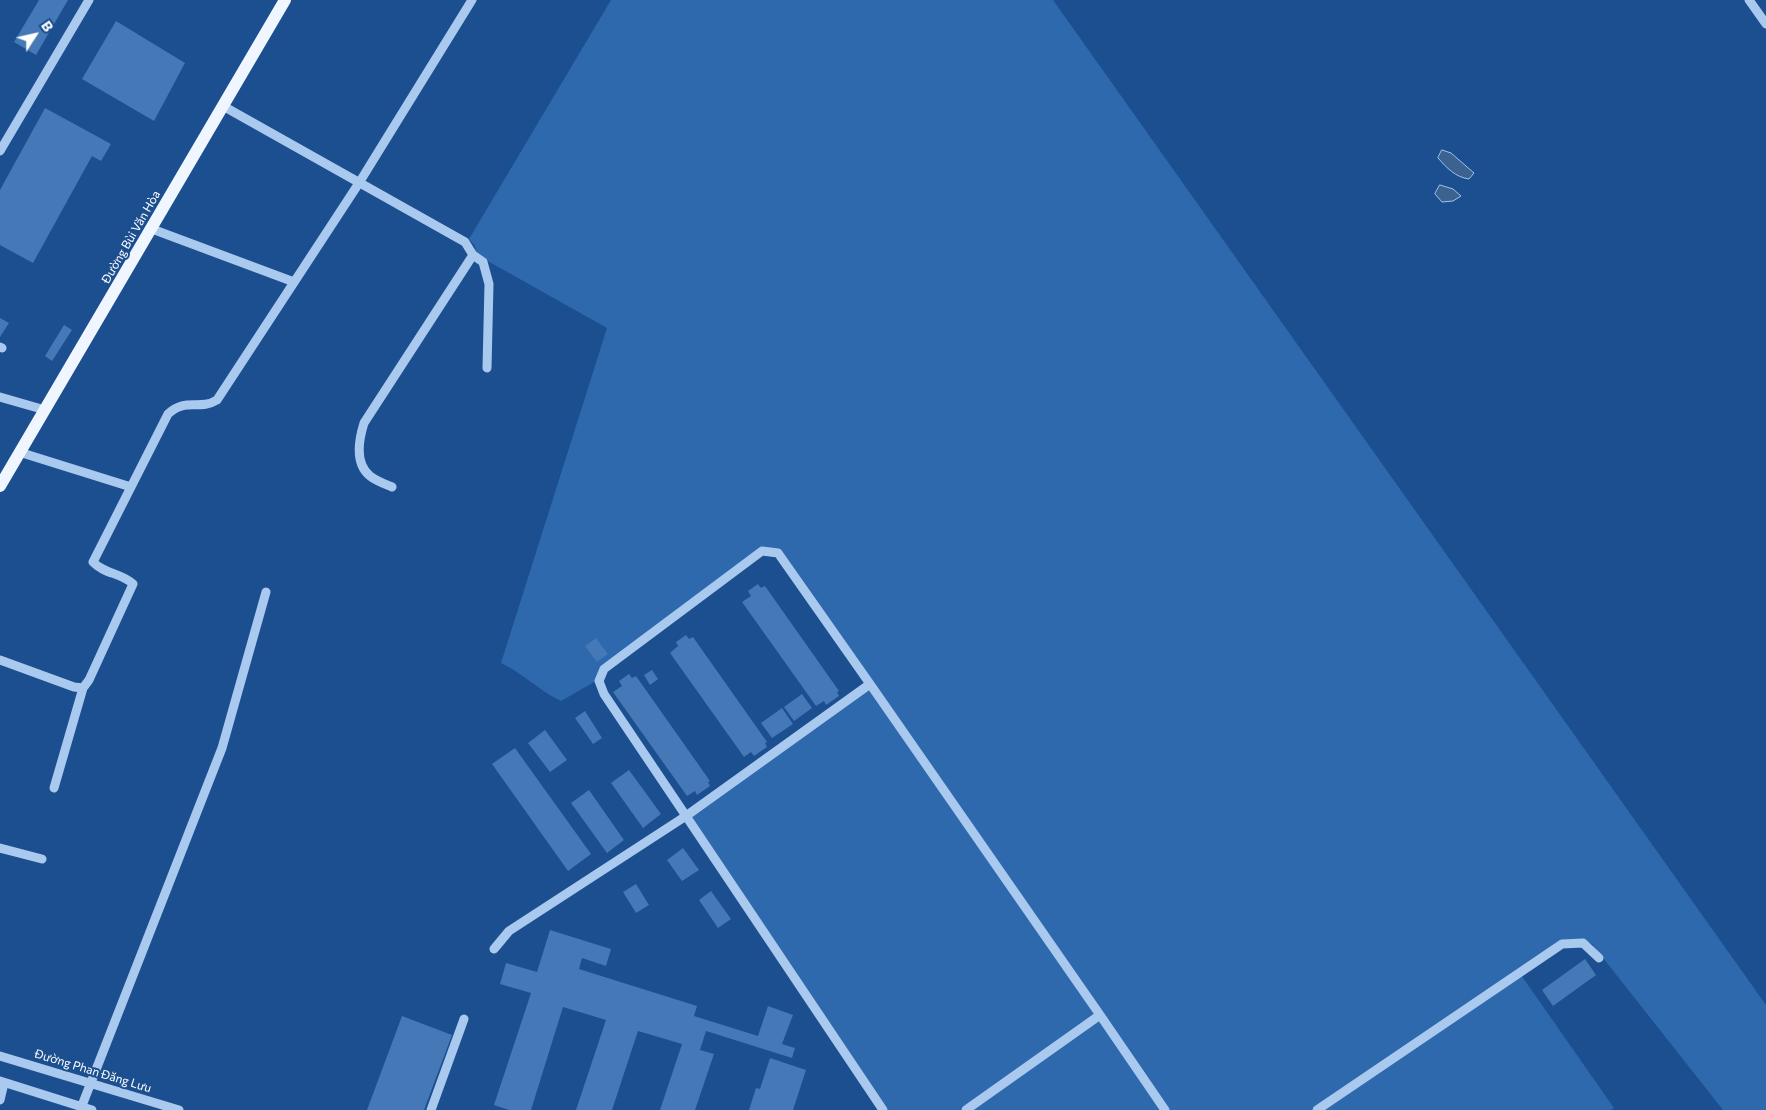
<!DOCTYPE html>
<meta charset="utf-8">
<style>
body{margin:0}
#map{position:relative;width:1766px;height:1110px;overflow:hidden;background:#1b4f8f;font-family:Commissioner,sans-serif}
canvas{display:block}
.north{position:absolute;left:10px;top:10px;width:50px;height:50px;-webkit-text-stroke:4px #1b4f8f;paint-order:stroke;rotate:55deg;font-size:14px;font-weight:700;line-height:20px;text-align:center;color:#fff}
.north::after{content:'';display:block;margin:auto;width:18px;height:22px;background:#fff;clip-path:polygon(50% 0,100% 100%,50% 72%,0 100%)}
</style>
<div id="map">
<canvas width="1766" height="1110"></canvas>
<div class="north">B</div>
</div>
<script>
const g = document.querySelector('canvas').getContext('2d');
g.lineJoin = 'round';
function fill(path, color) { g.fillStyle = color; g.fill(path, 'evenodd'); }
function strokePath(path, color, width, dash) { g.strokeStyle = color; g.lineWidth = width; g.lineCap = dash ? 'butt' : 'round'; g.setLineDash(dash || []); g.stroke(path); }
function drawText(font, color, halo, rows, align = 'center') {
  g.font = font + ' Commissioner,sans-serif'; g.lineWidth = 4; g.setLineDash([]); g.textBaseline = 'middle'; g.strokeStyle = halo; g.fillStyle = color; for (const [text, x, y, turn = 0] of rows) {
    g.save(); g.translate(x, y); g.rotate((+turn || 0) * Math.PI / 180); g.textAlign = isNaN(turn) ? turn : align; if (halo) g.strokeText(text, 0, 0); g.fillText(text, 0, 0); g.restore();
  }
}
fill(new Path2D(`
 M611 0H1053L1766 1005V1110H1723L1592 944 1574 939 1450 1015 1311 1110H1169L772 548 601 667 596 681 561 701C538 690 524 674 501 663L607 328 477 255 475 246 469 239Z
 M869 688 1095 1015 960 1110H887L690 817Z
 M1521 975 1614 1108 1611 1110H1323Z
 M1099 1020 1161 1110H971Z`), '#2e69ad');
const water = new Path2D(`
 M1442 150 1451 153 1474 173 1469 179C1455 177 1447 168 1438 158Z
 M1440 185 1453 189 1461 196 1453 201 1442 202 1435 194Z`);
fill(water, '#3c6290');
strokePath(water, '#9cc4f0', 1);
fill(new Path2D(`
 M39 0H68L36 55 14 42Z
 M116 21 185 63 154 121 82 79Z
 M45 108 111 144 101 161 92 156 33 263 0 245V190Z
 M0 318 9 323 0 337Z
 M64 325 72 330 52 361 45 356Z
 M758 584 761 588 765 586 839 691 837 692 839 696 826 705 824 701 816 706 742 602 751 596 748 591Z
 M686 635 689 639 693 637 767 742 765 743 767 747 754 756 751 752 744 757 670 653 678 646 676 642Z
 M596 638 608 654 597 662 585 646Z
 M652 670 658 679 650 685 644 675Z
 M629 674 632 678 636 676 710 781 708 782 710 786 697 795 695 791 687 796 613 692 622 686 619 681Z
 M802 694 812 708 794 721 784 707Z
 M782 708 793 724 772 738 761 723Z
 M585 711 602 738 593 744 575 718Z
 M545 730 567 760 550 772 528 743Z
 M515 748 591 854 568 871 492 764Z
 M629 770 661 814 643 828 611 783Z
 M589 790 624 840 607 853 571 803Z
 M683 848 699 870 682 881 667 860Z
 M636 884 649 905 636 913 623 892Z
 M711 891 731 919 718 928 699 900Z
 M550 930 611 949 606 966 582 958 579 969 697 1006 694 1016 758 1036 768 1006 793 1015 782 1044 795 1048 792 1058 706 1031 700 1050 714 1054 695 1110H660L682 1044 638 1031 612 1110H576L606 1020 563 1007 531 1110H509L494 1105 531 993 500 984 506 963 537 972Z
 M1585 959 1596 975 1553 1006 1542 990Z
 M402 1016 452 1035 424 1110H367Z
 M770 1058 806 1070 793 1110H749L756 1088 760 1089Z`), '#4478b7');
strokePath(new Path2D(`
 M1749 0 1766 24
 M223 106 465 242 473 255 364 423C359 439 354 463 370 476 376 481 385 484 392 487
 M0 151 89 0
 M152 229 294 282
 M473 255 483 262 489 284 487 368
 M0 347 2 348
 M0 397 45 410
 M19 452 131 487
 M0 660 74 687 83 688 89 680 133 584C122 573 104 574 93 562L168 414C186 397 199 411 217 400L359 183 472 0
 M54 788 83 688
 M0 848 42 859
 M494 949 509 931 686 816 604 694 599 681 604 669 762 551 778 553 870 684
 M0 1056 179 1110
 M0 1081 92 1110
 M0 1100 4 1083
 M81 1108 222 748 266 592
 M431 1110 464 1019
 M883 1110 686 816 870 684 1100 1015
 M966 1110 1100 1015 1165 1110
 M1317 1110 1562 944 1583 943 1599 958`), '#a9c9ee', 9);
strokePath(new Path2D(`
 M0 486 285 0`), '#f0f6ff', 12);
drawText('12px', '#fff', '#1b4f8f', [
 ["Đường Bùi Văn Hòa",131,237,-60],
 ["Đường Phan Đăng Lưu",93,1071,17]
]);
</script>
